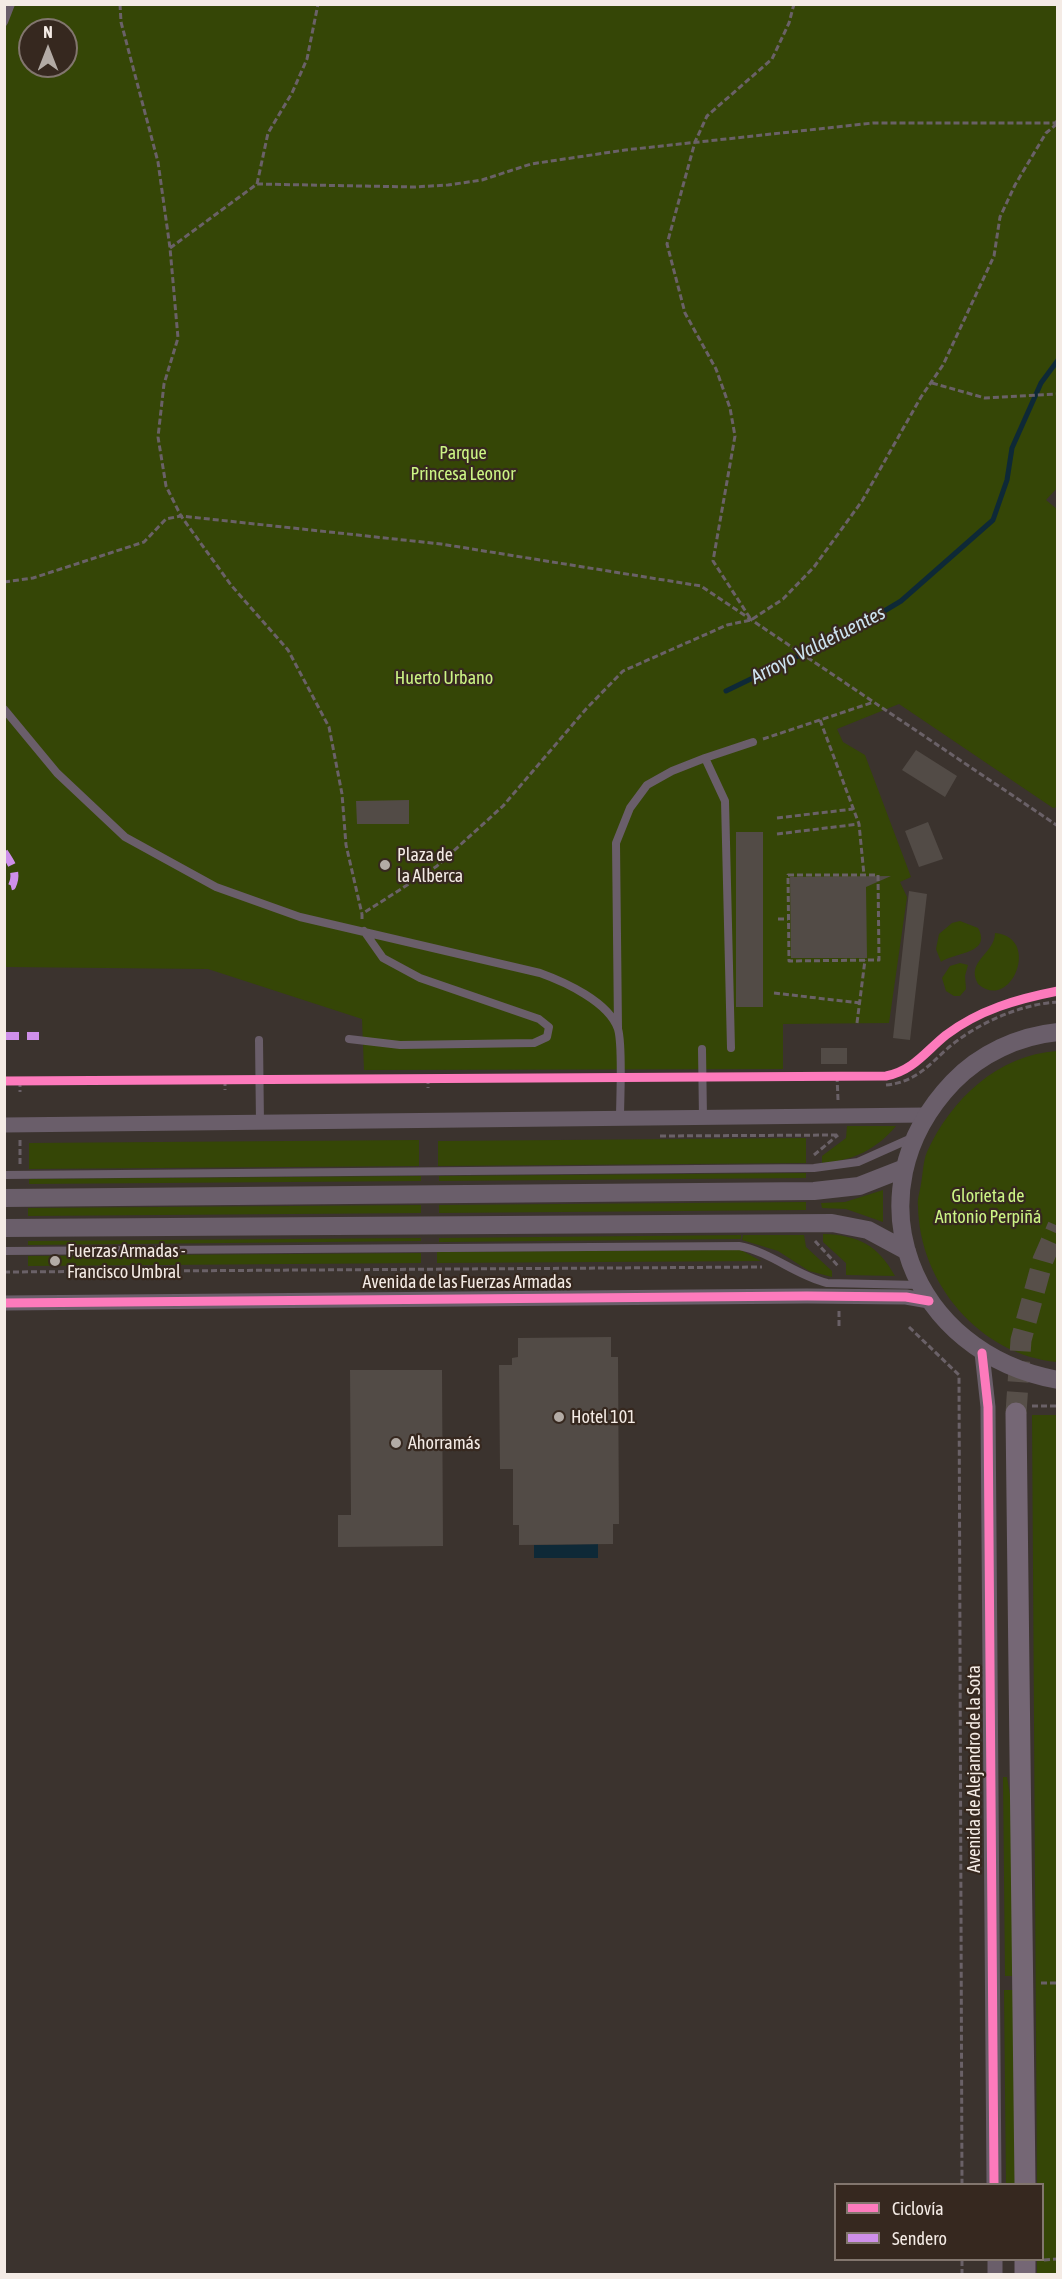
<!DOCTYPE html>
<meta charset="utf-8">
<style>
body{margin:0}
#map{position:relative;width:1062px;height:2279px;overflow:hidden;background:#3b332e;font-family:"Asap Condensed",sans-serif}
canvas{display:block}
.frame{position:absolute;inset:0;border:6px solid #f4ebe5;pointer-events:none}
.legend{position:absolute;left:834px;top:2183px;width:210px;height:78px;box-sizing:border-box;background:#36281f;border:2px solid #82766e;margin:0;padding:8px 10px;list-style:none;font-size:18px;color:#f4ebe5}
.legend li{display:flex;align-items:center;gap:12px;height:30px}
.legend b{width:30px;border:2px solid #82766e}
.north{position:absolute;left:18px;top:18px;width:60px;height:60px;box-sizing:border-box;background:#36281f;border:2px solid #82766e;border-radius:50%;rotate:0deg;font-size:16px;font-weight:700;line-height:24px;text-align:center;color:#f4ebe5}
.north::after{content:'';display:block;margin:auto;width:21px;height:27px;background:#b3aba5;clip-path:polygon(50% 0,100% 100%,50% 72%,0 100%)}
</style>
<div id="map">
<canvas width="1062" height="2279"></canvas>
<div class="frame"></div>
<ul class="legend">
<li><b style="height:8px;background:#fd7abc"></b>Ciclovía</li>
<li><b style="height:8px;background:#ce8fe9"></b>Sendero</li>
</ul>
<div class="north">N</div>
</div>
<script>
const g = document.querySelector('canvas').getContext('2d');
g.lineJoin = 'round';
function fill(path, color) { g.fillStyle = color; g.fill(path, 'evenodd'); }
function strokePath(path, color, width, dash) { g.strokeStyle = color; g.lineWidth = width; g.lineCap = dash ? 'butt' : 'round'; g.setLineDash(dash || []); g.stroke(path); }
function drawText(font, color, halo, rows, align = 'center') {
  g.font = font + ' "Asap Condensed",sans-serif'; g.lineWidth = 4.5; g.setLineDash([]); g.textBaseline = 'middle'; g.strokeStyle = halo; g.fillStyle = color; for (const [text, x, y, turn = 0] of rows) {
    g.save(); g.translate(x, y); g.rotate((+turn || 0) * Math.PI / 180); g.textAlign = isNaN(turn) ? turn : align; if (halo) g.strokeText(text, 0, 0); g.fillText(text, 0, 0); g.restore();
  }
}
fill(new Path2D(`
 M5 5H1057L1058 487 1046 500 1058 510 1057 807 1053 808 899 704 837 729 843 742 865 755 911 877 900 882 907 897 889 1023 783 1024V1069L364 1070 362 1019 208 969 5 967ZM30 30H66V66H30Z
 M960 921 978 928C992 954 955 952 941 962L936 949 939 934 952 923Z
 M995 933C1042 937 1011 1013 978 984 965 961 995 954 995 933Z
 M960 963 968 965 965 976 966 989 960 996H954L946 991 942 978 950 966Z
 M1057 1051H1058L1057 1362C980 1355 919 1283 918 1206 917 1199 920 1191 921 1184 923 1174 923 1161 927 1152 951 1099 998 1055 1057 1051Z
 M847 1126H896C877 1149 853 1161 822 1163V1156L846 1138Z
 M806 1138V1163L438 1166V1141Z
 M419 1140V1166L29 1169V1143Z
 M806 1173V1178L439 1181V1176Z
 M421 1176V1181L29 1184V1179Z
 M883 1190V1222L846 1209 822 1208 821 1203 845 1202Z
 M806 1202V1210L439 1213V1205Z
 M421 1205V1213L28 1216V1208Z
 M823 1234C858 1235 878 1245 895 1276L846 1275V1263L823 1242Z
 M741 1235V1239L439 1242V1238Z
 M743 1235H804L806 1247 832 1271V1277L809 1271 778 1251 742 1240Z
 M421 1238V1241L28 1245V1241Z
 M741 1250 761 1261 437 1263V1252Z
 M421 1253V1263L28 1266V1256Z
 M1032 1415H1058L1057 2274H1037V2260H1042V2184H1037Z
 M1003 1777H1007L1012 1807 1014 1976H1005Z
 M1004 1990H1014L1015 2184H1006Z`), '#354606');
fill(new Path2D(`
 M598 1544V1558H534V1545Z`), '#0e2937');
strokePath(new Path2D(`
 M726 691 856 628 901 601 993 520 1007 480 1012 448 1041 383 1058 360`), '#0e2937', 5);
fill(new Path2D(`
 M916 750 957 776 945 797 902 770Z
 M409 800V824H357L356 801Z
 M928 822 943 859 919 867 905 831Z
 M736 832H763V1007H736Z
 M891 876 866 887 867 958H791L790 877Z
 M909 891 927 894 910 1040 893 1038Z
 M821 1048H847V1064H821Z
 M611 1337V1357H618L619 1524H613V1544L519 1545V1525H513V1469H500L499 1365H512V1358L518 1357V1338Z
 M350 1370H442L443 1546 338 1547V1515H351Z`), '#524b46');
strokePath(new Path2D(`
 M1016 1413 1021 1340 1043 1260 1058 1226`), '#574f49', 21, [21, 10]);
strokePath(new Path2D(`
 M120 4 121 22 158 162 170 248 178 338 164 384 158 437 166 486 181 516 231 585 288 650 329 727 342 794 346 845 362 914
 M257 184 268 133 292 93 307 59 318 4
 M170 248 257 184 414 187 448 185 482 180 531 164 625 150 873 123H1055L1058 120
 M932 383 985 398 1058 394
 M4 582 33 578 144 542 166 519 181 516 441 544 701 586 1058 826
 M750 618 713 561 735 436 730 408 716 369 685 313 667 244 695 142 707 116 772 59 789 23 794 4
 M820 720 859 824 864 875
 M763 739 874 702
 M777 818 853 809
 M777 834 859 824
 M788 875H878L879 960 789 961Z
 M362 919V914L437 866 503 806 586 709 623 671 727 625 751 620 783 599 814 567 862 501 921 397 943 365 994 256 1000 217 1015 185 1046 133 1058 123
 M778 919H788
 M774 993 860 1003
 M857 1023 865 960
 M837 1076 838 1100
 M428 1078V1088
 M225 1080V1090
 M20 1081V1092
 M886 1085C915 1082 927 1067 948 1048 976 1024 1020 1004 1058 1002
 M660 1136 838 1135
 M20 1140V1164
 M814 1155 838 1135
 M815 1241 839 1267
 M4 1272 762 1267
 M839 1311V1327
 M909 1327 959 1375 962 2184
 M1032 1406H1058
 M1041 1983H1058
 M962 2260V2274
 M1044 2260 1058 2259`), '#6a6167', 3, [6, 3]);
strokePath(new Path2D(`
 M4 22 11 4
 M4 709 57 773 125 837 216 887 300 917 540 973C565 982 609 1002 618 1029 623 1046 620 1098 620 1118
 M705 758 753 742
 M618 1028 616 843 630 808 647 785 672 771 705 758 725 801 731 1048
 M349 1039 400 1045 534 1043 547 1037 549 1027 539 1019 420 978 383 958 364 931
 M259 1040 260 1123
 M702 1049 703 1118
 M4 1175 814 1168 858 1162 914 1137
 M4 1251 739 1246C771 1252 795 1275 827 1283L920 1285`), '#6a5e6a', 8);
strokePath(new Path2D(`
 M4 1125 926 1115
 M4 1303 807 1296 906 1297 929 1301
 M982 1353 988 1407 994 2184
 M995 2260V2274`), '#6a5e6a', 15);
strokePath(new Path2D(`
 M1058 1032C1018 1036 980 1054 953 1082 847 1193 911 1354 1058 1380
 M4 1198 814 1191 859 1186 905 1168
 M4 1228 832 1223 868 1230 907 1251`), '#6a5e6a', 18);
strokePath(new Path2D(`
 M1016 1413 1025 2184
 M1025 2260V2274`), '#756775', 21);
strokePath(new Path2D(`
 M4 852C12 864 18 873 12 886L4 888
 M4 1036H39`), '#ce8fe9', 8, [15, 8]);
strokePath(new Path2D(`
 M4 1081 886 1076C913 1071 926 1051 946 1035 979 1010 1017 999 1058 991
 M4 1303 807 1296 906 1297 929 1301
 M982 1353 988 1407 994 2184`), '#fd7abc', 9);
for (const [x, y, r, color] of [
 [385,865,6,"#b3aba5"],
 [55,1261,6,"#b3aba5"],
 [559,1417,6,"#b3aba5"],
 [396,1443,6,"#b3aba5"]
]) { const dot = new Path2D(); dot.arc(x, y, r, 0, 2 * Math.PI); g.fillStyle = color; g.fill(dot); strokePath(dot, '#36281f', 2); }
drawText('18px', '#ccf485', '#36281f', [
 ["Parque",463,453],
 ["Princesa Leonor",463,474],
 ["Huerto Urbano",444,678],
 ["Glorieta de",988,1196],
 ["Antonio Perpiñá",988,1217]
]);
drawText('18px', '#f4ebe5', '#36281f', [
 ["Plaza de",397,855],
 ["la Alberca",397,876],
 ["Fuerzas Armadas -",67,1251],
 ["Francisco Umbral",67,1272],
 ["Hotel 101",571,1417],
 ["Ahorramás",408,1443]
], 'left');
drawText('18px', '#f4ebe5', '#36281f', [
 ["Avenida de las Fuerzas Armadas",467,1282],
 ["Avenida de Alejandro de la Sota",974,1769,-90]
]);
drawText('italic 20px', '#cde3f0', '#36281f', [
 ["Arroyo Valdefuentes",818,645,-27]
]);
</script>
